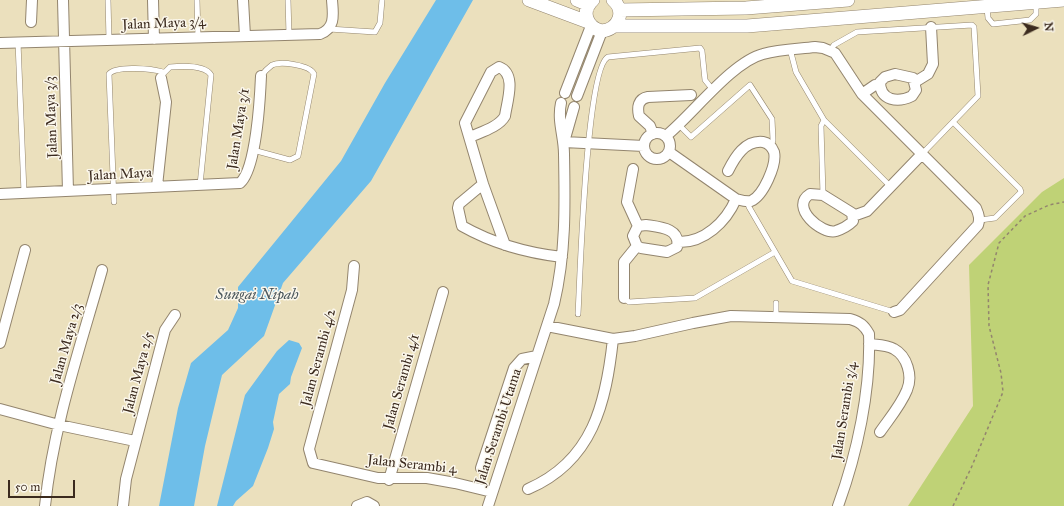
<!DOCTYPE html>
<style>
body{margin:0}
#map{position:relative;width:1064px;height:506px;overflow:hidden;background:#ebe0bd;font-family:"IM FELL Great Primer",serif}
canvas{display:block}
.north{position:absolute;left:1016px;top:8px;width:40px;height:40px;-webkit-text-stroke:3px #fbf7ec;paint-order:stroke;rotate:85deg;font-size:11px;font-weight:700;line-height:16px;text-align:center;color:#3b2a1e}
.north::after{content:'';display:block;margin:auto;width:14px;height:18px;background:#3b2a1e;clip-path:polygon(50% 0,100% 100%,50% 72%,0 100%)}
.scale{position:absolute;left:8px;top:480px;width:67px;height:18px;box-sizing:border-box;border:2px solid #3b2a1e;border-top:0;padding-left:5px;font-size:12px;line-height:14px;white-space:nowrap;color:#3b2a1e;-webkit-text-stroke:3px #fbf7ec;paint-order:stroke}
</style>
<div id="map">
<canvas width="1064" height="506"></canvas>
<div class="north">N</div>
<div class="scale">50 m</div>
</div>
<script>
const g = document.querySelector('canvas').getContext('2d');
g.lineJoin = 'round';
function fill(path, color) { g.fillStyle = color; g.fill(path, 'evenodd'); }
function strokePath(path, color, width, dash) { g.strokeStyle = color; g.lineWidth = width; g.lineCap = dash ? 'butt' : 'round'; g.setLineDash(dash || []); g.stroke(path); }
function drawText(font, color, halo, rows, align = 'center') {
  g.font = font + ' "IM FELL Great Primer",serif'; g.lineWidth = 3; g.setLineDash([]); g.textBaseline = 'middle'; g.strokeStyle = halo; g.fillStyle = color; for (const [text, x, y, turn = 0] of rows) {
    g.save(); g.translate(x, y); g.rotate((+turn || 0) * Math.PI / 180); g.textAlign = isNaN(turn) ? turn : align; if (halo) g.strokeText(text, 0, 0); g.fillText(text, 0, 0); g.restore();
  }
}
fill(new Path2D(`
 M1064 178V506H908L973 406 969 265 1042 192Z`), '#bfd276');
fill(new Path2D(`
 M436 0H473L371 181 283 283 264 336 222 375 205 446 194 506H159L178 408 191 363 228 330 238 308V287L341 161 385 83Z
 M289 340 299 343 302 348 291 377 290 384 279 394 273 422 274 429 268 448 253 486 236 501 233 506H217L245 395 277 351Z`), '#6ebee9');
const service = new Path2D(`
 M108 0 109 40
 M197 0 198 37
 M288 0 289 35
 M987 8 988 18 993 24 1030 20 1036 14V4
 M329 29 375 32 380 23 382 0
 M18 42 24 193
 M790 49 796 72 824 120 891 187
 M830 51 834 45 857 32 972 25 974 27 978 96 922 154
 M162 75 170 67C181 66 205 65 211 75L200 185
 M953 122 1020 189 1021 192 995 218 980 220
 M679 125 691 137 750 85 772 119 773 140 771 147
 M253 150 290 160 298 156 314 74C310 65 281 61 272 65 268 68 264 72 261 76
 M823 195 821 126 824 120
 M747 201 749 207 792 281 894 312
 M114 202 109 74C116 65 153 69 163 72
 M624 298 629 302 695 298 775 252
 M578 314C580 280 586 68 608 57L700 48 702 51 705 80 713 90
 M776 316V303`);
const minor = new Path2D(`
 M63 0 68 191
 M153 0 154 39
 M243 0 245 36
 M31 22 32 0
 M0 43 320 34C336 28 333 14 332 0
 M895 74 913 78 916 90 912 96C898 103 880 101 880 82L885 77Z
 M915 82 928 74 933 64 931 27
 M565 93 591 26
 M862 94 875 85H880
 M577 96 602 31
 M644 146a13 13 0 1 1 26 0a13 13 0 1 1-26 0Z
 M653 134 650 126 639 116C637 107 638 99 648 97L691 95
 M666 136C693 114 732 62 763 54 780 49 798 49 815 47L823 48 835 53 862 94 976 208C979 215 980 219 978 225L900 310 894 312
 M470 137C481 132 499 127 505 116 507 101 517 74 499 67L491 72 465 123 483 184 505 245
 M564 142 644 146
 M564 142 574 107
 M669 152 736 199C740 200 746 202 751 201 763 196 777 165 774 152 772 147 769 143 763 142 745 140 735 157 728 171
 M633 169 627 202 638 226
 M483 184 459 204 458 208 462 226C492 243 527 253 562 257
 M157 186 166 102 161 78
 M0 194 240 183C256 169 260 99 261 76
 M810 194 823 195 852 213 853 221C849 225 842 229 836 231 822 235 789 207 810 194Z
 M853 216 867 211 922 154
 M646 225C659 227 681 228 677 247L667 252 641 248 637 246 633 236 638 226Z
 M678 242C704 243 726 222 736 199
 M354 266 352 290 309 449 313 463 378 478H427L455 483 492 492
 M624 298V262L637 246
 M547 326 613 339 635 336 693 323 731 316 850 319C860 322 864 325 869 334 871 390 857 454 838 506
 M0 343 25 250
 M869 344C877 345 887 345 894 349 907 356 913 376 907 390 901 405 889 419 880 432
 M0 409 59 425 135 441
 M481 468 514 368 522 359 537 356
 M389 480 443 292
 M528 489C593 461 606 403 613 339
 M45 506C53 426 80 348 102 270
 M123 506 126 479 165 330 175 315
 M357 506 367 502 374 506
 M488 506 554 304C566 254 565 205 564 154 564 136 557 121 561 103`);
const tertiary = new Path2D(`
 M529 0 588 22
 M577 0 589 5
 M593 0C580 11 587 28 602 31 619 29 626 11 613 0
 M620 10 746 8 848 0
 M615 26H747L1064 0`);
strokePath(service, '#93856e', 6);
strokePath(minor, '#93856e', 12);
strokePath(tertiary, '#93856e', 14);
strokePath(new Path2D(`
 M953 506 972 466 1003 392 1001 373 989 326 988 285 999 243 1025 216 1049 205 1064 202`), '#93856e', 1.5, [3, 3]);
strokePath(service, '#fff', 5);
strokePath(minor, '#fff', 10);
strokePath(tertiary, '#fff', 13);
drawText('14px', '#3b2a1e', '#fbf7ec', [
 ["Jalan Maya 3/4",164,24,-2],
 ["Jalan Maya 3/3",52,117,-92],
 ["Jalan Maya 3/1",239,129,-81],
 ["Jalan Maya",120,175,-3],
 ["Jalan Maya 2/3",67,344,-74],
 ["Jalan Serambi 4/2",319,358,-75],
 ["Jalan Maya 2/5",139,373,-75],
 ["Jalan Serambi 4/1",402,382,-74],
 ["Jalan Serambi 3/4",845,411,-81],
 ["Jalan Serambi Utama",499,427,-72],
 ["Jalan Serambi 4",412,465,6]
]);
drawText('italic 15px', '#4a565b', '#fbf7ec', [
 ["Sungai Nipah",257,295]
]);
</script>
